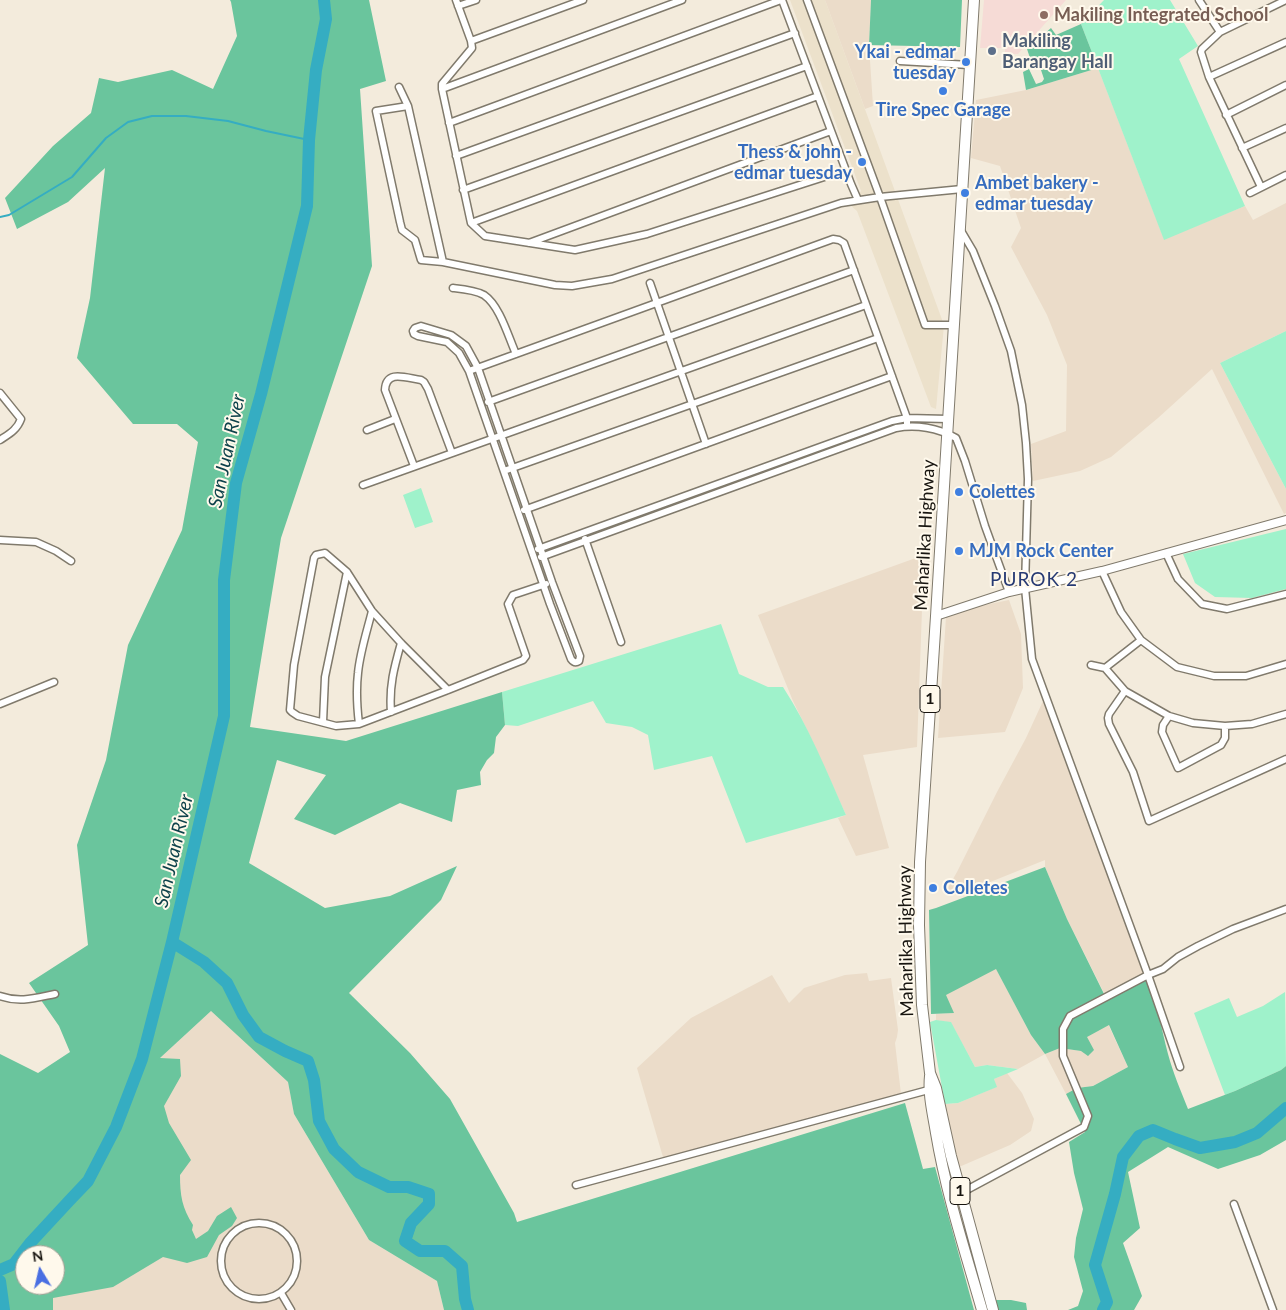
<!DOCTYPE html>
<style>
body{margin:0}
#map{position:relative;width:1286px;height:1310px;overflow:hidden;background:#f3ebdc;font-family:Lato,sans-serif}
canvas{display:block}
.north{position:absolute;left:15px;top:1245px;width:50px;height:50px;box-sizing:border-box;background:#fff9ec;border:1px solid #a39e94;border-radius:50%;rotate:351deg;font-size:14px;font-weight:700;line-height:20px;text-align:center;color:#181510}
.north::after{content:'';display:block;margin:auto;width:18px;height:22px;background:#4a6fe2;clip-path:polygon(50% 0,100% 100%,50% 72%,0 100%)}
</style>
<div id="map">
<canvas width="1286" height="1310"></canvas>
<div class="north">N</div>
</div>
<script>
const g = document.querySelector('canvas').getContext('2d');
g.lineJoin = 'round';
function fill(path, color) { g.fillStyle = color; g.fill(path, 'evenodd'); }
function strokePath(path, color, width, dash) { g.strokeStyle = color; g.lineWidth = width; g.lineCap = dash ? 'butt' : 'round'; g.setLineDash(dash || []); g.stroke(path); }
function drawText(font, color, halo, rows, align = 'center') {
  g.font = font + ' Lato,sans-serif'; g.lineWidth = 4; g.setLineDash([]); g.textBaseline = 'middle'; g.strokeStyle = halo; g.fillStyle = color; for (const [text, x, y, turn = 0] of rows) {
    g.save(); g.translate(x, y); g.rotate((+turn || 0) * Math.PI / 180); g.textAlign = isNaN(turn) ? turn : align; if (halo) g.strokeText(text, 0, 0); g.fillText(text, 0, 0); g.restore();
  }
}
fill(new Path2D(`
 M790 0H825L944 325 936 409 931 407 857 211 850 205 861 191Z`), '#ece1cb');
fill(new Path2D(`
 M825 0H871L869 45 873 106 865 109Z
 M1098 68 1164 239 1245 206 1253 220 1286 203V331L1220 363 1286 489V513L1284 514 1212 369 1158 418 1111 457 1080 471 1033 481 1031 444 1066 431 1067 365 1047 315 1011 247 1021 228 1000 166 971 158 976 100 1026 90Z
 M924 555 917 747 863 755 889 848 856 856 838 818 846 815 810 736 793 701 758 615Z
 M1009 600 1021 634 1023 688 1005 732 938 738 946 617 955 611Z
 M1043 701 1047 703 1146 974 1104 993 1067 919 1045 867V860L958 895 945 893 957 872 997 792 1026 738Z
 M996 968 1031 1035 1045 1054 1060 1048 1081 1051 1086 1037 1108 1024 1128 1067 1093 1086 1077 1088 1066 1094 1045 1054 1018 1069 987 1065 975 1067 951 1023 936 1020V1014L953 1013 945 995Z
 M867 973 869 981 891 978 898 1030 897 1037 895 1043 901 1094 819 1115 665 1164 637 1068 691 1018 772 975 789 1003 804 988 845 975Z
 M211 1011 288 1082 294 1114 369 1240 437 1281 444 1310H0V1285H55V1255L160 1058Z
 M1007 1073 1022 1093 1034 1119 1031 1131 1010 1145 959 1167 951 1140 945 1104 958 1103 996 1087 994 1079Z`), '#ebdcc9');
fill(new Path2D(`
 M984 0H1066L1018 54H1005V48H980Z`), '#f6dbd6');
fill(new Path2D(`
 M1104 0H1170L1198 46 1179 59 1245 206 1164 240 1081 24Z
 M1286 331V489L1220 363Z
 M421 488 433 522 415 528 403 495Z
 M1286 529V589L1252 598 1215 597 1195 583 1183 554Z
 M721 624 739 674 768 687H783C809 727 827 772 846 815L746 843 712 756 654 770 648 735 632 727 606 723 593 701 518 726 505 725 502 692Z
 M1285 992 1286 1066 1281 1070 1235 1091 1225 1095 1194 1013 1229 998 1237 1017 1263 1006Z
 M936 1020 951 1022 975 1067 987 1065 1018 1069 994 1079 997 1087 958 1103 945 1104 930 1022Z`), '#9ff2cb');
fill(new Path2D(`
 M230 0H369L386 81 360 89 372 266 281 538 250 727 346 741 502 692 505 725 496 737 494 753 487 760 480 772 481 785 457 790 452 822 400 803 335 835 294 819 326 775 277 760 249 863 325 908 390 896 457 866 441 900 349 993 410 1053 450 1099 514 1213 517 1222 905 1103 923 1169 935 1167 974 1310H444L437 1281 369 1240 294 1114 288 1082 211 1011 160 1058 180 1059 181 1076 164 1106 169 1123 191 1160 180 1175C180 1195 182 1208 193 1225L192 1230 196 1239 208 1231 217 1216 231 1207 237 1218 232 1226 219 1235 207 1257 187 1263 163 1257 113 1287 53 1298V1310H0V1054L38 1073 70 1052 59 1026 29 983 88 945 77 845 106 760 128 645 182 530 198 442 177 424H133L77 358 90 298 105 168 68 202 17 229 5 198 53 146 91 113 99 78 118 82 172 70 213 89 237 36 231 2ZM25 1255H55V1285H25Z
 M871 0H962L960 47 869 45Z
 M1081 24 1098 68 1026 90 1023 72 1029 69 1036 84 1042 82 1044 79 1038 61 1030 58 1027 49 1051 28 1056 35Z
 M1045 867 1067 919 1106 998 1145 979C1158 1002 1161 1028 1168 1054 1173 1073 1181 1091 1188 1109L1235 1091 1281 1070 1286 1066V1140L1260 1155 1218 1169 1168 1147 1128 1172 1140 1228 1123 1243 1142 1296 1134 1310H1068L1078 1306 1083 1291 1074 1257 1076 1238 1083 1209 1074 1173 1069 1142 1085 1132 1066 1094 1077 1088 1093 1086 1128 1067 1109 1025 1087 1037 1094 1050 1088 1056 1081 1051 1060 1048 1045 1054 1031 1035 996 969 946 995 954 1013 931 1014 929 910 936 908Z
 M996 1300H1011L1026 1303 1027 1310H998Z`), '#6ac59d');
strokePath(new Path2D(`
 M0 217 9 215 72 177 106 138 128 122 152 116H186L228 121 266 131 309 140`), '#35adc2', 2);
strokePath(new Path2D(`
 M172 942 204 962 227 983 243 1015 259 1037 285 1051 308 1061 314 1080 319 1121 334 1149 358 1172 389 1187H408L429 1194V1204L411 1223 405 1241 420 1251H445L462 1266 465 1299 468 1310
 M0 1270 14 1264 31 1242 69 1201 88 1181 116 1127 142 1059 172 942 224 716V580L236 483 261 394 307 206 309 140 316 70 326 19 324 0
 M0 1281 4 1310
 M1103 1310 1107 1302 1095 1265 1115 1194 1123 1157 1139 1136 1153 1130 1175 1139 1200 1148 1235 1142 1257 1133 1286 1108`), '#35adc2', 12);
const minor = new Path2D(`
 M456 0 471 41 472 48 442 84V89L471 223 485 236 575 250 647 234 846 170
 M782 0 851 184 858 200
 M807 0 880 197 925 325H953
 M1199 0 1220 32
 M458 6 476 0
 M471 41 583 0
 M900 61 969 65
 M1209 77 1286 42
 M399 87 408 106 443 262
 M442 89 682 0
 M408 106 376 111 400 222 402 230 415 240 421 260 443 262 555 285 572 286 612 279 841 203 880 197 962 189
 M1226 115 1286 85
 M449 123 781 0
 M1242 148 1286 128
 M456 156 795 33
 M1261 187 1209 77 1201 52 1202 49 1220 32 1286 0
 M463 190 807 66
 M1250 193 1286 175
 M471 223 818 96
 M960 229 973 251 995 306 1011 351 1022 405 1026 443 1028 479 1025 588 1032 659 1148 975 1180 1067
 M529 243 831 131
 M650 283 706 444
 M453 288C463 289 475 290 484 295 500 306 508 336 516 354
 M421 326 451 335 466 346 478 368 552 582 580 656 579 661C576 663 574 663 571 659L550 604 469 371 459 353 447 342 418 336 414 334 413 331 415 328Z
 M469 371 833 239 839 240 844 243 907 418V426
 M0 393 21 419C17 430 9 434 0 440
 M488 402 854 270
 M367 430 395 419
 M414 466 385 390C386 369 406 378 421 380L424 382 428 389 452 453
 M504 471 878 338
 M363 485 866 305
 M524 510 892 376
 M585 539 621 642
 M0 540 36 542 56 551 71 561
 M538 549 892 421 907 418 948 419
 M1166 553 1178 579 1202 604 1227 609 1286 594
 M541 557 896 428C916 424 938 428 956 438L965 461 985 526 1009 592
 M1102 571 1121 612 1141 640 1177 667 1214 676H1246L1286 664
 M1091 665 1105 668 1141 640
 M1105 668 1125 691 1169 716 1193 723 1225 726 1252 724 1286 714
 M448 690 401 643 372 611 347 572 325 553 316 555 314 558 294 665 290 710 292 712 298 716 336 726 359 724 448 690 523 660 526 656 508 604 513 595 546 584
 M1125 691 1109 714 1108 718 1109 724 1133 772 1149 821 1286 759
 M0 704 54 682
 M391 712C389 686 394 668 401 643
 M1169 716 1163 725 1162 732 1178 768 1221 745 1225 738V726
 M323 722 325 677 347 572
 M359 724C357 707 356 690 358 673 360 652 367 631 372 611
 M0 996C20 1003 35 998 55 994
 M576 1185 932 1089
 M961 1193 1084 1127 1088 1116 1063 1056V1029L1070 1016 1148 975 1163 969 1178 957 1198 946 1233 929 1286 909
 M1234 1204 1273 1310
 M221 1261a38 38 0 1 1 76 0a38 38 0 1 1-76 0Z
 M281 1293 291 1310`);
const tertiary = new Path2D(`
 M936 616 1009 592 1102 571 1286 520`);
const trunk = new Path2D(`
 M974 0 936 616 920 862 919 925 922 1005 930 1073 936 1088 951 1156 993 1310
 M930 1076C928 1095 933 1114 936 1133 946 1193 965 1251 982 1310`);
strokePath(minor, '#807a6c', 9);
strokePath(tertiary, '#807a6c', 10);
strokePath(trunk, '#807a6c', 12);
strokePath(minor, '#fff', 6);
strokePath(tertiary, '#fff', 8);
strokePath(trunk, '#fff', 10);
for (const [x, y, r, color] of [
 [1044,15,5,"#8d6e63"],
 [992,51,5,"#5c6f8a"],
 [966,62,5,"#3f7fe0"],
 [943,91,5,"#3f7fe0"],
 [862,162,5,"#3f7fe0"],
 [965,193,5,"#3f7fe0"],
 [959,492,5,"#3f7fe0"],
 [959,551,5,"#3f7fe0"],
 [933,888,5,"#3f7fe0"]
]) { const dot = new Path2D(); dot.arc(x, y, r, 0, 2 * Math.PI); g.fillStyle = color; g.fill(dot); strokePath(dot, '#fff9ec', 2); }
for (const [x, y, w] of [
 [930,699,20],
 [960,1191,20]
]) { const box = new Path2D(); box.roundRect(x - w / 2, y - 13.5, w, 27, 4); g.fillStyle = '#fff9ec'; g.fill(box); strokePath(box, '#181510', 1); }
drawText('bold 16px', '#181510', null, [
 ["1",930,699],
 ["1",960,1191]
]);
drawText('bold 18px', '#785e54', '#fff9ec', [
 ["Makiling Integrated School",1054,15]
], 'left');
drawText('bold 18px', '#4e5e75', '#fff9ec', [
 ["Makiling",1002,41],
 ["Barangay Hall",1002,62]
], 'left');
drawText('bold 18px', '#366cbe', '#fff9ec', [
 ["Ykai - edmar",956,52,"right"],
 ["tuesday",956,73,"right"],
 ["Tire Spec Garage",943,110,"center"],
 ["Thess & john -",852,152,"right"],
 ["edmar tuesday",852,173,"right"],
 ["Ambet bakery -",975,183],
 ["edmar tuesday",975,204],
 ["Colettes",969,492],
 ["MJM Rock Center",969,551],
 ["Colletes",943,888]
], 'left');
drawText('18px', '#181510', '#fff9ec', [
 ["Maharlika Highway",925,535,-87],
 ["Maharlika Highway",906,941,-91]
]);
drawText('italic 19px', '#0e424b', '#fff9ec', [
 ["San Juan River",227,451,-78],
 ["San Juan River",174,851,-77]
]);
g.letterSpacing = '1px';
drawText('19px', '#283b74', '#fff9ec', [
 ["PUROK 2",1034,580]
]);
g.letterSpacing = '0px';
</script>
